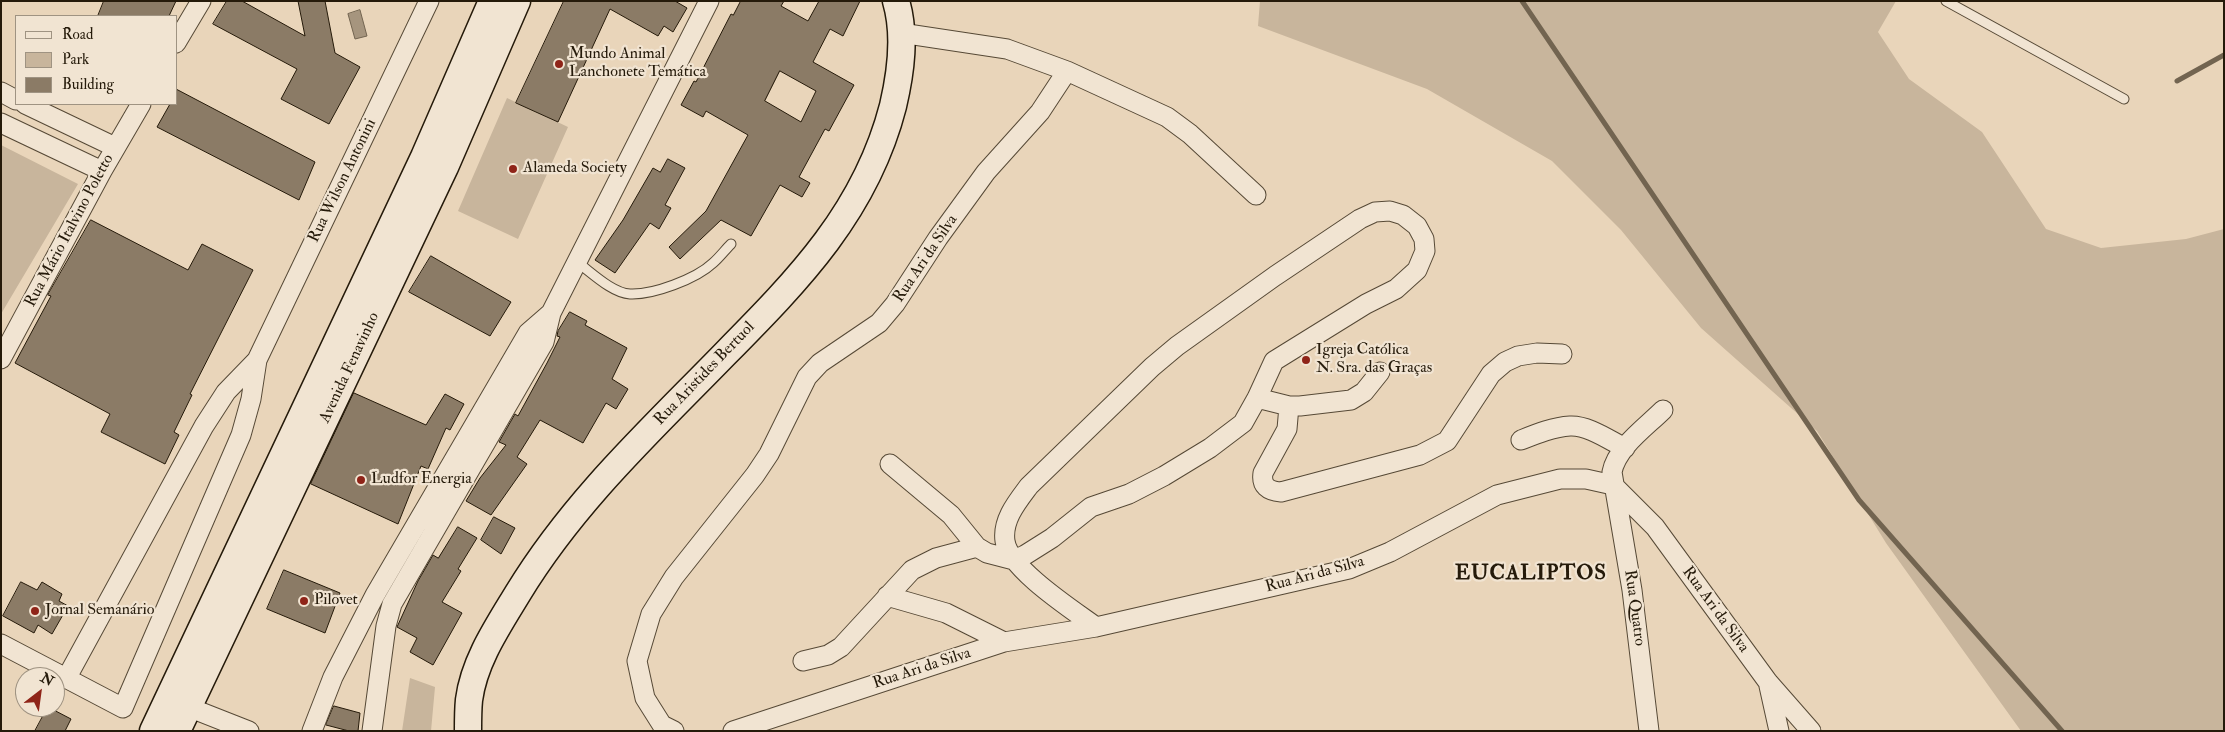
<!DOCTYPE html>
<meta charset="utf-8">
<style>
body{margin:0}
#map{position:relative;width:2225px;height:732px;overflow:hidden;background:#e9d5ba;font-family:"IM FELL Double Pica",serif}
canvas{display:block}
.frame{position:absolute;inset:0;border:2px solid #251a0a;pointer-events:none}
.legend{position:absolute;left:15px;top:15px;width:162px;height:90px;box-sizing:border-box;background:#f1e4d2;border:1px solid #9f9382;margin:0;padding:6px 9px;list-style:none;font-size:15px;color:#251a0a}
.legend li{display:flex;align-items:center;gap:10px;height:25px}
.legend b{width:25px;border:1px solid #9f9382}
.north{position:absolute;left:15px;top:667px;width:50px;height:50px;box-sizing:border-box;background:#f1e4d2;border:1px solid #9f9382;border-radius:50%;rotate:30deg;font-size:14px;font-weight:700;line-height:20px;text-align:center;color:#251a0a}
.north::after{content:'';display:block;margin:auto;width:18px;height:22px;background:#8f2418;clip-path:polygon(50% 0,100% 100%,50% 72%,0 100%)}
</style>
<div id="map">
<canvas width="2225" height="732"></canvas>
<div class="frame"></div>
<ul class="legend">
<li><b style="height:6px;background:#f1e4d2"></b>Road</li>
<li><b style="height:14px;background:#c8b59c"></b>Park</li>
<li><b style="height:14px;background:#8b7b66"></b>Building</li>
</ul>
<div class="north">N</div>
</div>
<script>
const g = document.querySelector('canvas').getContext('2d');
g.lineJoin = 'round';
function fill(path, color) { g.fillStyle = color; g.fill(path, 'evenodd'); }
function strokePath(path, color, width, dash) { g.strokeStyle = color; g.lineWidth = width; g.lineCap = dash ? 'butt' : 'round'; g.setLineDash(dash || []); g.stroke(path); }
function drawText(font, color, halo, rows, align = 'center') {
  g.font = font + ' "IM FELL Double Pica",serif'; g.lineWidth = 4.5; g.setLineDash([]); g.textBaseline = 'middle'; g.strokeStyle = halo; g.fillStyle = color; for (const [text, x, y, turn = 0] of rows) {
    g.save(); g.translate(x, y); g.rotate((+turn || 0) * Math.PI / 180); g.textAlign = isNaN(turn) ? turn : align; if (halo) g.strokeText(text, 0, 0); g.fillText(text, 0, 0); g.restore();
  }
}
fill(new Path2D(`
 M1260 1H1896L1878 32 1909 79 1982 132 2046 229 2101 248 2186 239 2224 229V731H2021L1886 543 1817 431 1701 328 1621 230 1552 161 1427 89 1258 26Z
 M507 98 568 127 518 239 458 211Z
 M1 145 78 184 1 314Z
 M410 678 435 687 431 731H402Z`), '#c8b59c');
const water = new Path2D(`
 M360 10 367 36 355 39 348 14Z`);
fill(water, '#a6957e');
strokePath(water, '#726450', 1);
strokePath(new Path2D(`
 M1522 1 1859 500 2062 731
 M2177 81 2224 55`), '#726450', 5);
const building = new Path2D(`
 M104 1H176L169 16H98Z
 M227 1H242L305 36 298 1H325L335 53 360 67 329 124 281 99 297 69 213 24Z
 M564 1H675L687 8 673 32 664 26 658 36 610 9 558 122 516 103Z
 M741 1H784L781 6 808 21 819 1H860L843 36 830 29 813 62 854 85 829 131 825 129 799 177 810 183 802 197 780 185 751 236 721 220 680 259 669 247 706 211 748 135 706 111 703 117 681 105 694 81 696 82 731 14 733 15ZM780 71 816 91 801 122 765 101Z
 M176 89 315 162 299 200 157 127 170 104H176Z
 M668 159 685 168 665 205 671 208 659 229 650 223 615 273 595 260 623 220 653 168 660 172Z
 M91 220 188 270 202 244 253 270 190 394 192 395 174 432 179 435 165 464 101 432 110 414 15 363 51 296 48 295Z
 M431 256 511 302 490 336 409 292Z
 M570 312 587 321 585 325 627 348 612 379 628 389 616 409 606 403 583 443 540 420 517 457 527 464 491 515 466 501 480 478 506 445 499 442 515 414 518 416 547 363 560 337 557 336 558 331Z
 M354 393 426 425 445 394 464 404 450 430 446 428 428 469 421 466 398 524 311 484Z
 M494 517 515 528 501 554 481 540Z
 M458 527 477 538 458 569 461 571 442 602 462 613 433 665 410 652 417 638 397 627 418 581 433 555 438 558Z
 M284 570 340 593 325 633 267 609Z
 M21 582 37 590 42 582 62 594 59 601 68 606 52 634 38 625 34 633 3 616Z
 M334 706 360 713 358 731H349L326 725Z
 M48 707 71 719 65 731H35Z`);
fill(building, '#8b7b66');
strokePath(building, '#251a0a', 1);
const lane = new Path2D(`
 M1946 1 2124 99
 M577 262C591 272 612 293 630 294 653 295 696 279 713 263 719 258 725 250 731 244`);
const street = new Path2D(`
 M176 43 201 1
 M1067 71 1167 117 1190 134 1256 195
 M1 92 16 100
 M25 104 115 147
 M1 123 102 171
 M1 359 102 171 141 104
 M1257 398 1289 406H1300L1351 400 1364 392 1380 372
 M1289 406 1287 429 1263 473C1261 486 1268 491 1281 492L1420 455 1447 441 1491 374 1505 362 1518 356 1537 353 1562 354
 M1521 440C1536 434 1553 427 1570 426 1588 425 1609 440 1625 448
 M890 464 951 515 977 547 987 553 1014 560 1025 555 1052 538 1091 507 1129 494 1164 476 1210 448 1243 423 1257 398 1274 361 1366 304 1396 289 1417 270 1425 251 1424 239 1417 226 1403 215 1390 211 1375 212 1360 219 1275 276 1177 346 1152 367 1029 486C1017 502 1002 520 1005 541 1009 569 1073 610 1096 627
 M887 596 946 613 1004 642
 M1 644 123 708 241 435 251 399 257 360 429 1
 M803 661 828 655 841 647 912 570 936 558 977 547
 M66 679 204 426 226 392 257 360
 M1769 686 1779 731
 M188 707 249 731
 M312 731 333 677 375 595 528 333 551 313
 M372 731 386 626 392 604 544 342 551 313 709 1
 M674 731 662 725 645 698 637 661 651 614 674 577 755 475 769 454 807 377 820 363 879 323 895 304 938 238 986 172 1040 112 1067 71 1007 49 901 33
 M733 731 1004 642 1096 627 1349 569 1390 552 1497 495 1560 479H1586L1613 485 1655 527 1768 682 1811 731
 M1649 731 1632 590 1612 472C1617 447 1646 427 1663 410`);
const secondary = new Path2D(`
 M153 731 424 157 492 1
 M177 731 445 167 517 1
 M468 731C468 721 468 710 469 700 474 661 498 626 518 593 574 501 651 430 725 354 799 279 866 211 893 106 901 72 906 35 896 1`);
strokePath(lane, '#564936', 11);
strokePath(street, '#564936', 21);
strokePath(secondary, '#251a0a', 29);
strokePath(lane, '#f1e4d2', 9);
strokePath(street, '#f1e4d2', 19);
strokePath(secondary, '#f1e4d2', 26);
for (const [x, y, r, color] of [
 [559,64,5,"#8f2418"],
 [513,169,5,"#8f2418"],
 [1306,360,5,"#8f2418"],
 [361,480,5,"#8f2418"],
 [304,601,5,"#8f2418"],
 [35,611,5,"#8f2418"]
]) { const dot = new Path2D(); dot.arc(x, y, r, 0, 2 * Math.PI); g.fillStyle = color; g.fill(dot); strokePath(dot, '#f1e4d2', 2); }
drawText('16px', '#251a0a', '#f1e4d2', [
 ["Mundo Animal",569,55],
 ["Lanchonete Temática",569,73],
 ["Alameda Society",523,169],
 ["Igreja Católica",1316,351],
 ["N. Sra. das Graças",1316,369],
 ["Ludfor Energia",371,480],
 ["Pilovet",314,601],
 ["Jornal Semanário",45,611]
], 'left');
drawText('16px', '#251a0a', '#f1e4d2', [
 ["Rua Wilson Antonini",343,181,-64],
 ["Rua Mário Italvino Poletto",70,231,-62],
 ["Rua Ari da Silva",926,259,-56],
 ["Avenida Fenavinho",350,368,-65],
 ["Rua Aristides Bertuol",705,374,-46],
 ["Rua Ari da Silva",1315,575,-15],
 ["Rua Quatro",1634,608,82],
 ["Rua Ari da Silva",1715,610,54],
 ["Rua Ari da Silva",922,669,-18]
]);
g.letterSpacing = '1px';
drawText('bold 21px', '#251a0a', '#f1e4d2', [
 ["EUCALIPTOS",1531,574]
]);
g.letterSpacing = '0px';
</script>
